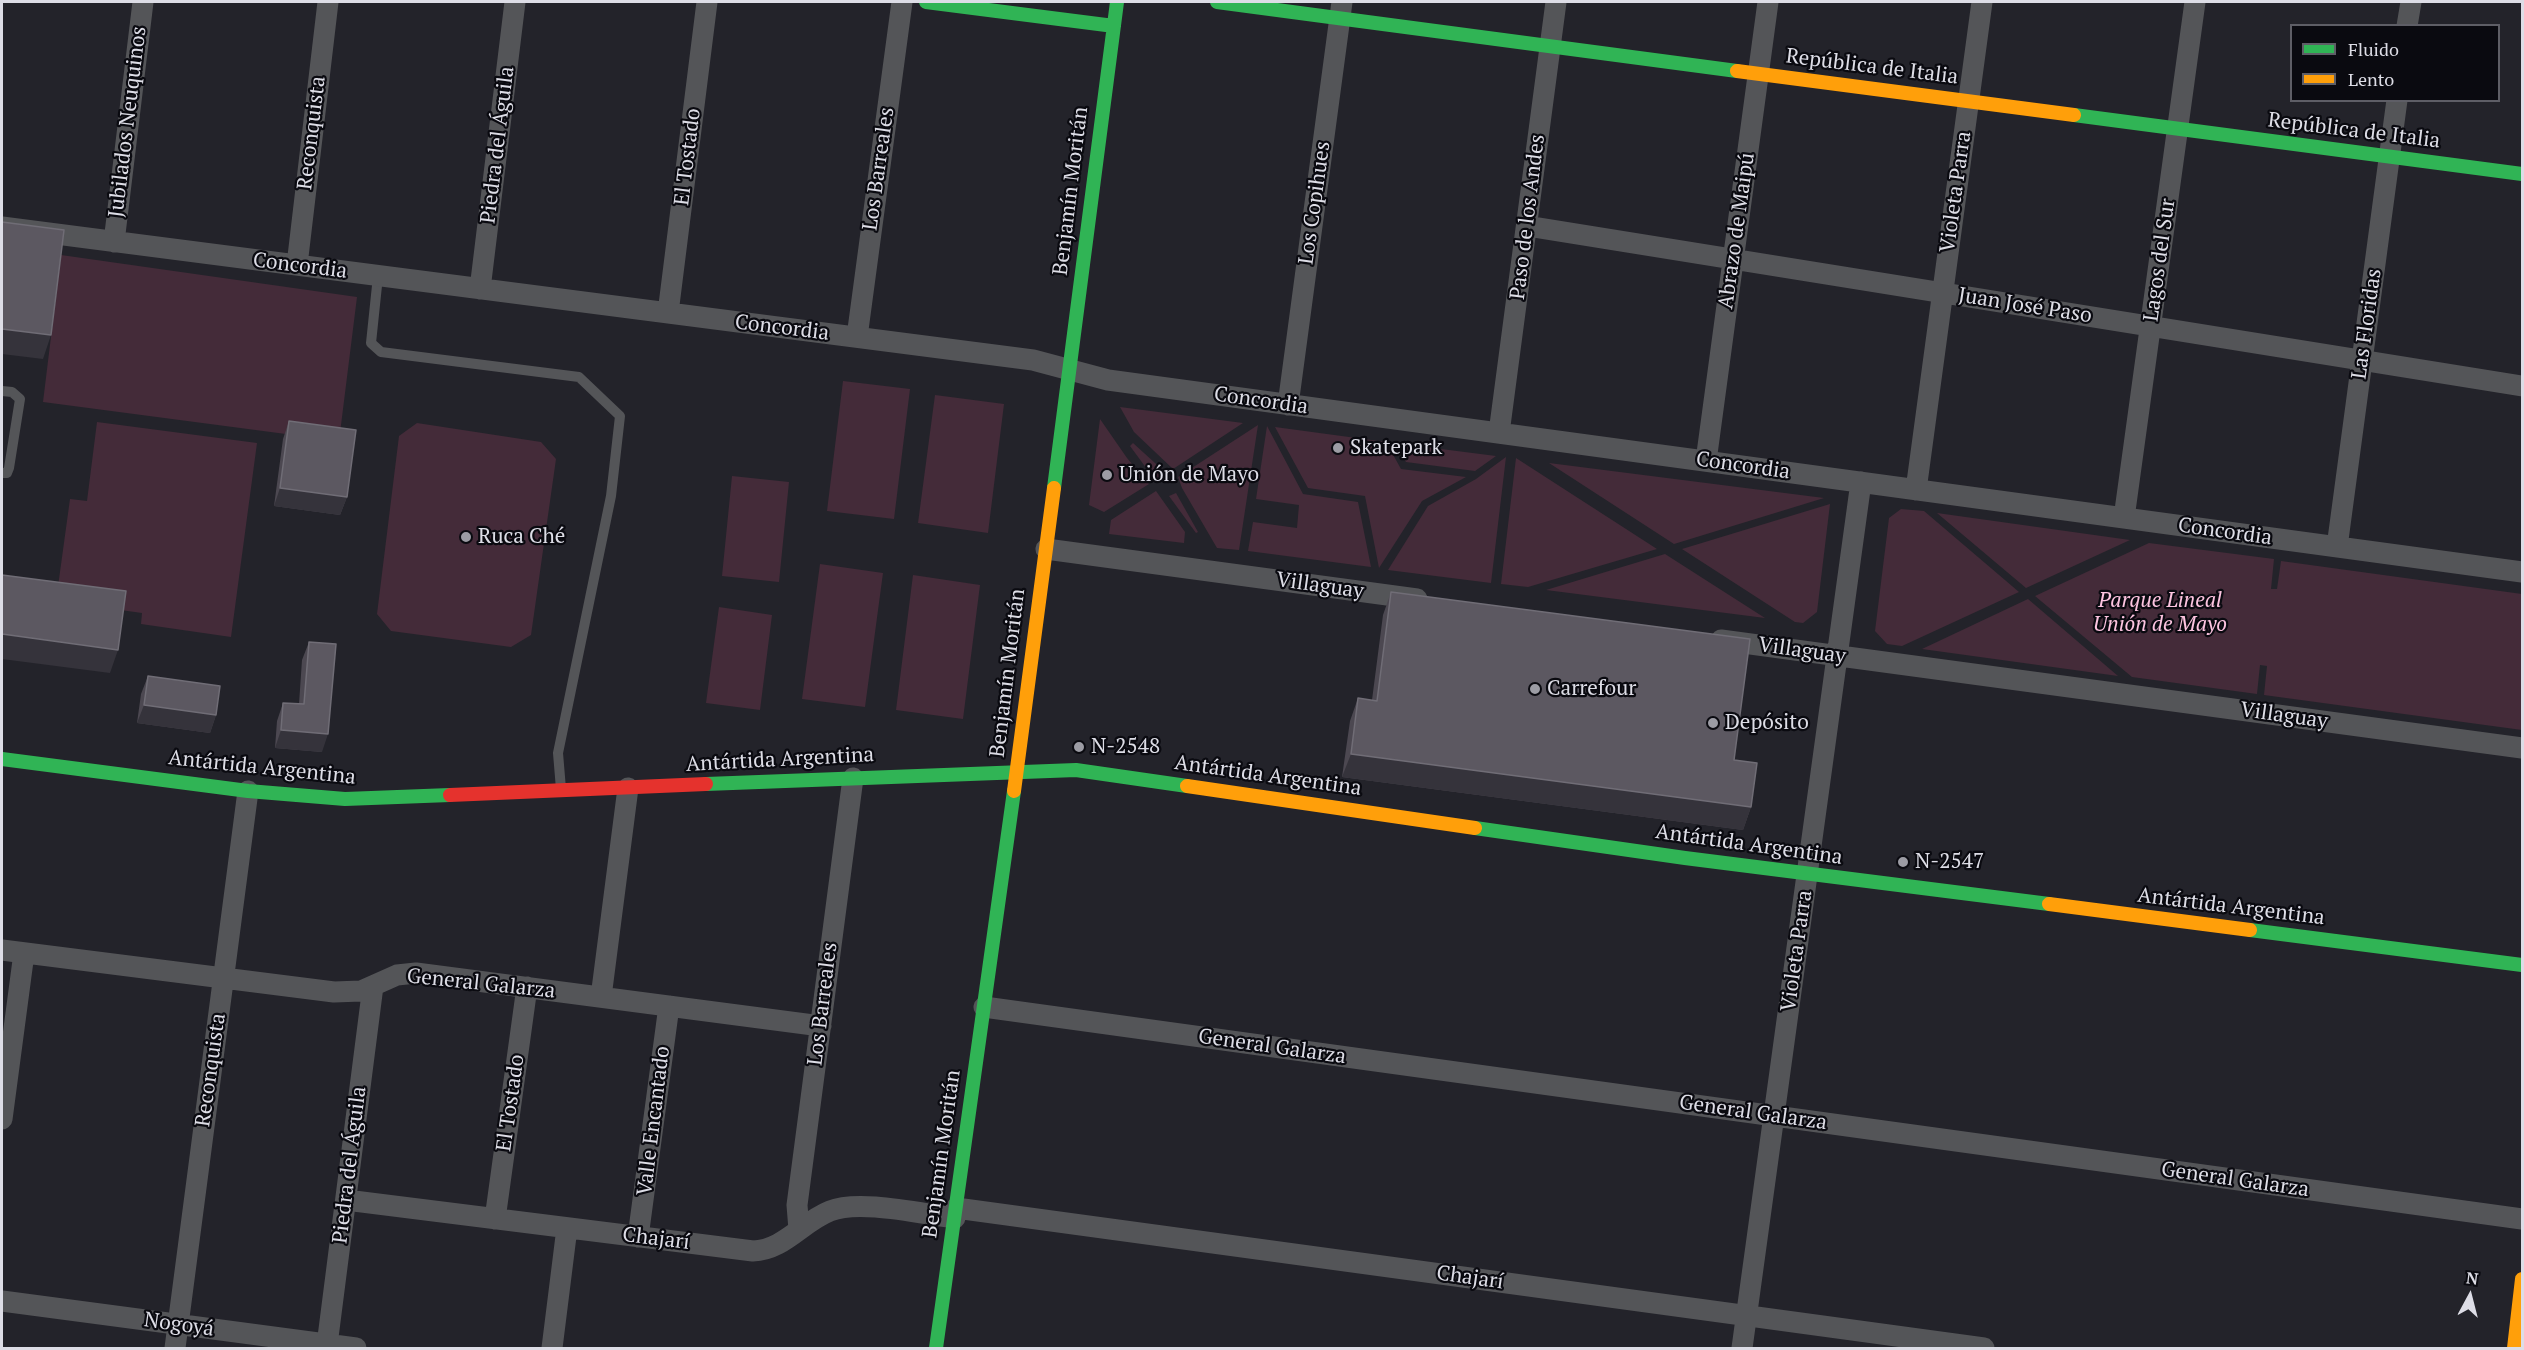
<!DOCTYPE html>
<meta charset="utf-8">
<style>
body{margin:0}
#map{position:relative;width:2524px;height:1350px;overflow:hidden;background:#23232a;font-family:"PT Serif",serif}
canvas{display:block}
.frame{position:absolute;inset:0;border:3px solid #dddde6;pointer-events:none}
.legend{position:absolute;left:2290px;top:24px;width:210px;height:78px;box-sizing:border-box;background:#0a0a10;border:2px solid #5e5e66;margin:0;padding:8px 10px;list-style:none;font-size:18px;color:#dddde6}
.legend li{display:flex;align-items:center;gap:12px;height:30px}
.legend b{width:30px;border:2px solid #5e5e66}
.north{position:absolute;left:2440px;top:1266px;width:60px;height:60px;-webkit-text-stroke:4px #0a0a10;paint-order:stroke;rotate:7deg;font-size:16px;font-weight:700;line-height:24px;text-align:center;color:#dddde6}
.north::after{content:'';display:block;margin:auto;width:21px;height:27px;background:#dddde6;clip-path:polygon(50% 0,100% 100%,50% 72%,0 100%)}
</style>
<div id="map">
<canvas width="2524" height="1350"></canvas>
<div class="frame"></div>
<ul class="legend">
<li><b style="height:8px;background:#30b455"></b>Fluido</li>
<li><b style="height:8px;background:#ff9f0a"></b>Lento</li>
</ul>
<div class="north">N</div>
</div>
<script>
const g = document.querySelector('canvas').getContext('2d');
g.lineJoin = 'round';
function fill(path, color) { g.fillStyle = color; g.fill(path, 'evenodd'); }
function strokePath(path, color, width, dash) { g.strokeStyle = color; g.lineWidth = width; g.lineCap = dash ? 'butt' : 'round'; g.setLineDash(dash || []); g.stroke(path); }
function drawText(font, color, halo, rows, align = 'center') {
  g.font = font + ' "PT Serif",serif'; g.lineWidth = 4.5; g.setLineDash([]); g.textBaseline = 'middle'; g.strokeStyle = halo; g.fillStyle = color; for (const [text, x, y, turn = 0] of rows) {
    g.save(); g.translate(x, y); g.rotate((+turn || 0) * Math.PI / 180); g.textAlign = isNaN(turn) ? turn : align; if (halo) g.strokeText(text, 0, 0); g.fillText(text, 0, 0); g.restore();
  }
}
fill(new Path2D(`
 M61 255 357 297 339 441 43 402Z
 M843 381 910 389 894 519 827 511Z
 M935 395 1004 404 988 533 918 523Z
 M1120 407 1243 423 1173 469 1134 432Z
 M1100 419 1127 458 1149 484 1104 512 1089 505Z
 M97 422 257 443 231 637 141 624 142 613 56 601 70 499 87 501Z
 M417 423 541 442 556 459 531 635 511 647 391 631 377 614 399 436Z
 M1258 425 1239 550 1217 548 1182 488 1178 477Z
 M1267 426 1303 494 1358 502 1371 567 1248 551 1253 522 1297 528 1299 505 1256 499Z
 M1275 427 1386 442 1401 469 1466 477 1422 501 1379 568 1365 496 1308 488Z
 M1133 443 1166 473 1155 480 1130 446Z
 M1394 443 1496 456 1475 471 1406 462Z
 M1506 457 1491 583 1388 570 1428 506 1476 479Z
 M1516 458 1657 549 1528 587 1501 584Z
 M1549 463 1824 498 1674 544Z
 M732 476 789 482 779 582 722 576Z
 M1156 491 1185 532 1184 543 1109 534 1111 520Z
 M1176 493 1198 532 1196 533 1169 496Z
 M1830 504 1817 612 1803 623 1795 622 1682 549Z
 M1901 509 1924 511 2019 592 1902 646 1887 644 1875 631 1889 518Z
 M1937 513 2130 540 2026 588Z
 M2149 543 2274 559 2271 589H2277L2281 561 2522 594V730L2264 695 2267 666 2260 665 2257 694 2132 677 2035 596Z
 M1665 554 1765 618 1546 590Z
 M820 564 883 573 865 707 802 699Z
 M913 575 980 585 963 719 896 710Z
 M2028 599 2118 676 1922 649Z
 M719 607 772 615 760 710 706 703Z`), '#442b39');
strokePath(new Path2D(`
 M378 276 371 343 381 352 579 377 620 416 611 496 558 753 561 789
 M2 391 12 392 20 399 9 468 7 473H2`), '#545558', 10);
strokePath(new Path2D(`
 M2407 26 2411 2
 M1527 226 2522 386
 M2 227 1033 360 1108 380 2522 572
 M114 242 143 2
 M297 265 328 2
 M480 289 515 2
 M668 313 707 2
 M857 337 902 2
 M1288 405 1342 2
 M1499 433 1556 2
 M1706 461 1768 2
 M1916 490 1982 2
 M2124 518 2195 2
 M2337 547 2397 100
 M1046 549 1417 599
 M1721 640 2522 748
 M2 950 334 992 361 991 397 975 416 973 821 1026
 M601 997 628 788
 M984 1007 2522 1219
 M2 1119 24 953
 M346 1200 753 1251C784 1250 802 1222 830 1211 859 1199 922 1214 955 1218
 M956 1208 1984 1348
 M495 1219 527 987
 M799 1230 797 1205 853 778
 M638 1237 669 1006
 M2 1301 356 1348
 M327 1345 373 986
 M175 1348 248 791
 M552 1348 567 1228
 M1742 1348 1861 482`), '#545558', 21);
strokePath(new Path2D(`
 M926 2 1114 26
 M1217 2 1737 71
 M2074 115 2522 174
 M1054 488 1117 2
 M2 759 248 791 345 799 450 795
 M706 784 1076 770 1187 786
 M1475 828 1685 858 2049 904
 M2250 930 2522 965
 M936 1348 1014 791`), '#30b455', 14);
strokePath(new Path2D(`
 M1737 71 2074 115
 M1187 786 1475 828
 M1014 791 1054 488
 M2049 904 2250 930
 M2514 1348 2522 1279`), '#ff9f0a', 14);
strokePath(new Path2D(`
 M450 795 706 784`), '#e5322d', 14);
fill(new Path2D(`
 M289 421 347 497 340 515 274 506 283 439Z
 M1391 592 1734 760 1751 807 1743 830 1342 777 1350 721 1358 698 1372 700 1383 615Z
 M309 642 322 752 275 748 277 721 283 703 299 704 302 660Z
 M148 676 216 715 210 733 137 723 141 694Z`), '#4c4851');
fill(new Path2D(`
 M2 329 51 335 43 359 2 354Z
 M280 488 347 497 340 515 274 506Z
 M2 634 118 650 110 673 2 659Z
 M144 705 216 715 210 733 137 723Z
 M281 730 328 734 322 752 275 748Z
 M1351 754 1751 807 1743 830 1342 777Z`), '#35333b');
const building = new Path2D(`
 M2 222 64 230 51 335 2 329Z
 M289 421 356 430 347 497 280 488Z
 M2 575 126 591 118 650 2 634Z
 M1391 592 1750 639 1734 760 1757 763 1751 807 1351 754 1358 698 1377 701Z
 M309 642 336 644 328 734 281 730 283 703 304 704Z
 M148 676 220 686 216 715 144 705Z`);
fill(building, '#5c5861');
strokePath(building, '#706d76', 1.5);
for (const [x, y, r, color] of [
 [1338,448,6,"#9c9ca4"],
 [1107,475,6,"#9c9ca4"],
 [466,537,6,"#9c9ca4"],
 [1535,689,6,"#9c9ca4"],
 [1713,723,6,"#9c9ca4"],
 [1079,747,6,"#9c9ca4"],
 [1903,862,6,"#9c9ca4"]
]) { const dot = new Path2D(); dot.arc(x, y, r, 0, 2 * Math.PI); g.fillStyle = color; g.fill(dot); strokePath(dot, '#0a0a10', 2); }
drawText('21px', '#dddde6', '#0a0a10', [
 ["República de Italia",1872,67,7],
 ["Jubilados Neuquinos",128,122,-83],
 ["República de Italia",2354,131,7],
 ["Reconquista",312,133,-83],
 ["Piedra del Águila",498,145,-83],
 ["El Tostado",688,157,-83],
 ["Los Barreales",879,169,-82],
 ["Benjamín Moritán",1071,191,-83],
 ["Violeta Parra",1956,192,-82],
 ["Los Copihues",1315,203,-82],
 ["Paso de los Andes",1528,217,-83],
 ["Abrazo de Maipú",1737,231,-82],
 ["Lagos del Sur",2160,260,-82],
 ["Concordia",300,266,7],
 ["Juan José Paso",2025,306,9],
 ["Las Floridas",2367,324,-82],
 ["Concordia",782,328,7],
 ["Concordia",1261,401,8],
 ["Concordia",1743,466,8],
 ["Concordia",2225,532,8],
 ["Villaguay",1320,586,8],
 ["Villaguay",1802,651,8],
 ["Benjamín Moritán",1008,673,-83],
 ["Villaguay",2284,716,8],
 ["Antártida Argentina",780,760,-3],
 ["Antártida Argentina",262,768,6],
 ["Antártida Argentina",1268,776,8],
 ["Antártida Argentina",1749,845,8],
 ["Antártida Argentina",2231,907,7],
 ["Violeta Parra",1797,951,-82],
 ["General Galarza",481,984,6],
 ["Los Barreales",823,1004,-83],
 ["General Galarza",1272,1047,8],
 ["Reconquista",211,1070,-82],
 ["El Tostado",511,1103,-82],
 ["General Galarza",1753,1113,8],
 ["Valle Encantado",654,1121,-83],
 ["Benjamín Moritán",942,1154,-82],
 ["Piedra del Águila",350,1165,-83],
 ["General Galarza",2235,1180,8],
 ["Chajarí",656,1239,7],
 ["Chajarí",1470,1278,8],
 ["Nogoyá",179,1325,8]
]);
drawText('21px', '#dddde6', '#0a0a10', [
 ["Skatepark",1350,448],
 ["Unión de Mayo",1119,475],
 ["Ruca Ché",478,537],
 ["Carrefour",1547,689],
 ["Depósito",1725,723],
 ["N-2548",1091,747],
 ["N-2547",1915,862]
], 'left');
drawText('italic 21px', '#fdc4e0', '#0a0a10', [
 ["Parque Lineal",2160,601],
 ["Unión de Mayo",2160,625]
]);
</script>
